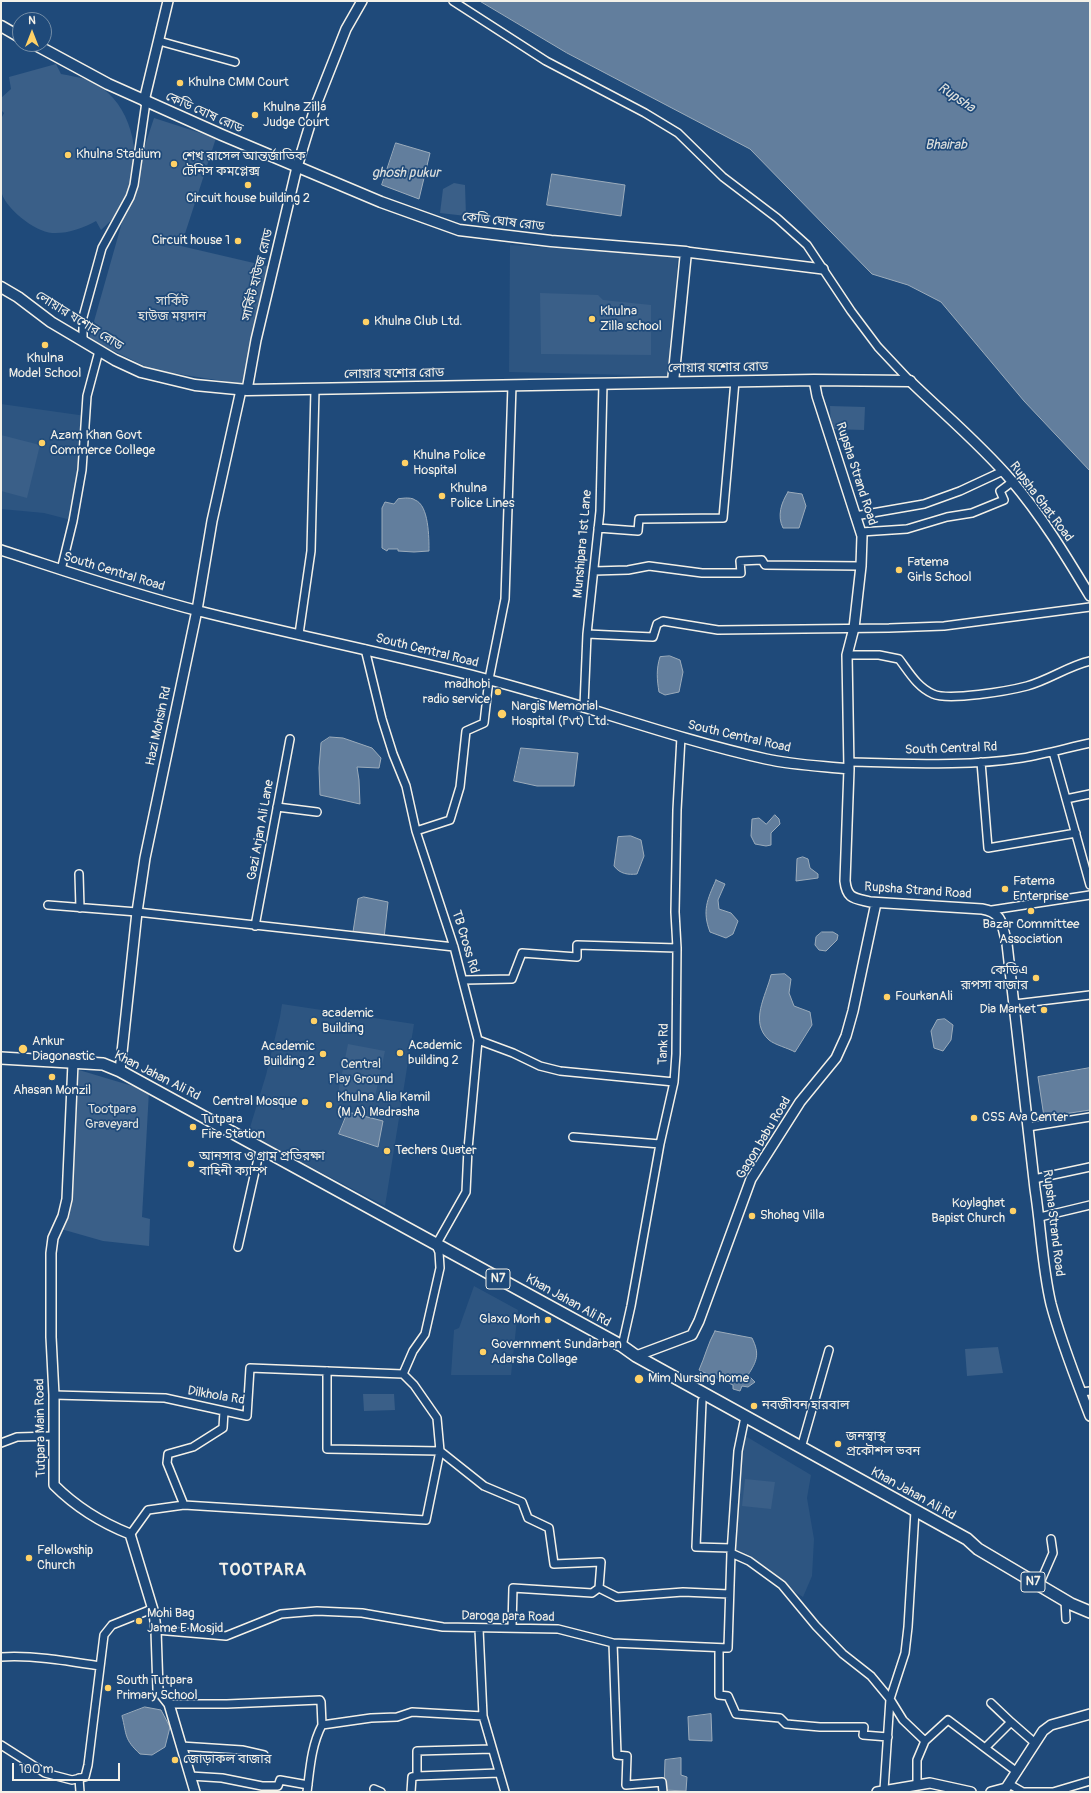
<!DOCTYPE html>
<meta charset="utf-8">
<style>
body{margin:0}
#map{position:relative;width:1091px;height:1793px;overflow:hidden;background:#1f4a7a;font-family:Pangolin,sans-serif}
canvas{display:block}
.frame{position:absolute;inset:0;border:2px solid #f4f1e8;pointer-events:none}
.north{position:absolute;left:12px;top:12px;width:40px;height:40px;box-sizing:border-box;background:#1f4a7a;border:1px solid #748da6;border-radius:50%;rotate:0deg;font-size:11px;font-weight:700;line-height:16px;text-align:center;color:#f4f1e8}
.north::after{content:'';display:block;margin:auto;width:14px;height:18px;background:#ffd166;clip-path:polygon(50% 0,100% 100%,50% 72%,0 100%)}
.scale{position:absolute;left:12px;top:1763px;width:108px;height:18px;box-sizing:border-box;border:2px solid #f4f1e8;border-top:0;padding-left:5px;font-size:12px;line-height:14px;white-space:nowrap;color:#f4f1e8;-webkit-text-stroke:3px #1f4a7a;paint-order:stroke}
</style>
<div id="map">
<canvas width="1091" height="1793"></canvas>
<div class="frame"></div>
<div class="north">N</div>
<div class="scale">100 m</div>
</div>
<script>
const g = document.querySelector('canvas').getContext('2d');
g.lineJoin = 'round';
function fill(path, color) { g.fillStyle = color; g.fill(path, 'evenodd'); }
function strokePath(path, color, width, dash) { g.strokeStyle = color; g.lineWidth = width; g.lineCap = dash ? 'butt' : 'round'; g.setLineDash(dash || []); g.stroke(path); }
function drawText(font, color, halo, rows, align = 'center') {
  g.font = font + ' Pangolin,"Noto Sans Bengali",sans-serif'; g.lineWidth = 3.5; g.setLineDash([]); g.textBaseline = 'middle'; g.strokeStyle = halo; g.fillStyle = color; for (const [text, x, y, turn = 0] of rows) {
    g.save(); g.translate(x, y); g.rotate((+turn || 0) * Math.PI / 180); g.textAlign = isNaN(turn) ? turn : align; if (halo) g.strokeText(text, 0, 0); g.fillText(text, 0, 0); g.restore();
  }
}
fill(new Path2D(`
 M510 245 678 256 670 376 509 372Z
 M1 404 86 416 82 470 71 520 44 513 1 509Z
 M282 1004 414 1024 385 1206 248 1134 266 1075 280 1017Z
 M474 1286 518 1310 511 1375H451L454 1330 459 1328Z
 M742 1434 811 1475 807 1498 814 1539 812 1576 803 1597 731 1553Z`), '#2d5581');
fill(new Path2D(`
 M56 64 61 74C70 76 80 77 88 80 128 97 140 144 133 182L154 118 216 138 181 246 271 267 242 384 153 370 89 339 130 194 119 213 101 230 96 221C83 228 67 234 52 233 35 232 3 207 1 190 0 170 1 140 1 119L4 113 1 110V98L11 89 9 77Z
 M454 183 465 185 466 216 440 213 443 189Z
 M540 293 598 295 603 300 651 305V355L541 354Z
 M830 406 865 407 864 430 831 429Z
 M1 435 40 445 27 498 1 491Z
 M348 1044 385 1051 374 1101 338 1093Z
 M79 1070 149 1091 142 1217 150 1219 149 1246 103 1241 61 1229 70 1211Z
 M998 1347 1003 1373 967 1376 965 1349Z
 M394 1394 395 1410 364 1411 363 1394Z
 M745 1479 775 1482 771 1509 742 1506Z`), '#3a5f88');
const water = new Path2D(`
 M480 1H1090V471L1024 401 941 302 908 285 872 274 750 149 567 53Z
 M396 143 430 153 419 199 382 185Z
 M552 174 625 185 621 216 547 205Z
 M788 492 802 494 806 506 799 528H783C777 516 781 503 788 492Z
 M406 498C408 498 413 498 415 500 429 505 429 538 429 551L414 552 398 551V549H388L387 551 382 548V508L385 502 394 504 398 499Z
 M670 656 680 660 683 672 679 692 665 695 659 692C657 680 656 669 660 657Z
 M330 737 343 738 372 748 381 758 379 768 357 767 359 780 360 804 320 795 319 768 321 743Z
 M521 748 578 753 574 786H537L514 781Z
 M775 815 779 819 780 824 771 833V845L766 846 755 844 751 836 752 819 759 818 766 824Z
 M631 836 641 840 644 856 637 874C628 875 620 874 614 866L618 837Z
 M803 857 808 859 810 868 818 874V878L796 881 797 859Z
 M716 880 725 884 718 900 719 909 731 913 738 921 733 934 726 938 710 932C702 911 707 900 716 880Z
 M364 897 388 902 384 938 353 932 358 899Z
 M822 932H833L838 935 837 940 826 951 819 950 815 945 816 937Z
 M785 974 791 979 789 993 794 1006 810 1012 812 1025 795 1052C788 1048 775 1045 769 1040 749 1022 766 996 771 975Z
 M945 1019 953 1025 951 1040 943 1051 934 1048 931 1031 937 1020Z
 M1090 1068V1110L1044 1117 1038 1077Z
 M348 1112 383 1121 378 1147 339 1134Z
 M715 1331 752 1338C760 1354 757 1361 748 1375L755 1382 748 1387 742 1386 740 1391 733 1389V1385C722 1379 710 1376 699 1370 705 1357 708 1343 715 1331Z
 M145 1707 161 1710 170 1727 165 1747 152 1755 140 1754C124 1739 127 1736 122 1716Z
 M711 1714 712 1741 689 1740 688 1717Z
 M681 1758V1775L687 1777 686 1791 664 1790 665 1760Z`);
fill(water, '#627e9d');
strokePath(water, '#9cacbb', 1);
const minor = new Path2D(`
 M453 1 546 61 645 113 678 133 723 177 777 218 807 245 851 311 878 347 910 381
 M159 41 235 62
 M83 341V317L102 248 130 197 134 185 146 102
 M855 516 924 504 960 491 1003 471
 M598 528 638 531 639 519 723 518 735 381
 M861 532 907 529 947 517 972 513 1004 500 1000 491 1012 482
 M61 570 73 521 82 470 87 396 99 351
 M594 571 628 570 649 566 702 573H741L740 561 762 560 765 565 861 566
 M299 634 311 551 315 389
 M587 634 653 637 657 624 663 621 718 630 889 628 944 626 1090 607
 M365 649 382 719 393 754 406 786 416 831 454 947 478 1040 468 1149 466 1192 436 1245 439 1252 440 1268 425 1334 413 1351 403 1374
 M847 655H879L899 659C909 672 917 687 933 694 949 701 1008 691 1027 686 1049 680 1068 666 1090 661
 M584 706 587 634 600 511 603 383
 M1053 752 1090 885
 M849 762C906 763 965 767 1022 758 1045 754 1067 748 1090 743
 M981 762 988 848 1076 833
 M1066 799 1090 794
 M277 807 317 812
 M416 831 450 820 460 787 466 731 484 723 489 679 505 599 512 385
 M79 874 80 908
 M48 905 137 912 454 947
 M992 910 1090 895
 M255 926 290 739
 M464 980 512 979 522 953 577 957V945L677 948
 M1015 1004 1090 995
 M478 1040 513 1053 540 1066 560 1071 674 1082
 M1028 1127 1090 1117
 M573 1137 660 1144
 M1034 1179 1090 1167
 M1040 1217 1090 1205
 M238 1247 259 1154
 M622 1346 631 1306 660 1144 674 1082 676 1054 677 948 675 912 677 810 681 737
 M403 1374 414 1385 437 1418 440 1451 484 1486 522 1502 528 1518 549 1528 554 1564 601 1562 599 1588 592 1593 513 1588 512 1627
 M1081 1392 1090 1391
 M54 1395 165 1398 247 1416 250 1368 403 1374
 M702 1401 696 1547 731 1548
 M1 1443 17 1437 54 1436
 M801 1448 829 1350
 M184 1505 167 1463 168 1454 193 1447 223 1428 224 1411
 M130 1535 148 1510 184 1505 426 1520 440 1451 327 1449V1371
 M731 1553 749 1561 782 1585 816 1626 843 1654 871 1676 890 1699 903 1720 925 1741 917 1760V1785
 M1039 1585 1053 1553 1051 1539
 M599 1588 617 1597 683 1592 729 1594
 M1065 1600 1066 1619
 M479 1629 483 1716 505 1792
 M156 1630 226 1636 281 1614 317 1611 362 1613 443 1627 558 1629 613 1643 728 1648 731 1553 738 1451 745 1417
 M613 1643 617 1755 627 1756 626 1785 662 1782 663 1792
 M719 1648V1695L728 1696 736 1714 780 1718 786 1724 820 1727H864L863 1735 888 1737
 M1 1657C34 1655 68 1661 100 1666
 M991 1703 1011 1722
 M169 1704H227L320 1700 321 1702 322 1725
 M925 1741 948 1720 985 1748 1011 1722 1035 1743
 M1 1745 45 1773 72 1780 85 1777 88 1765 104 1635 112 1625 152 1609
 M181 1746 242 1750 264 1755
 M985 1748 1017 1772
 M190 1776 222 1778 262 1786H278L280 1780 308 1785
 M417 1776 499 1773
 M79 1778 80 1792
 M1009 1784 1023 1792H1053L1090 1781
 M374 1789 381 1792
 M884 1790 890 1699 905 1653 908 1627 915 1511
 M307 1792C310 1769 311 1746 322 1725L371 1718 397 1717 412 1712 483 1716
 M411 1792 412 1777 417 1776V1751L492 1749`);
const tertiary = new Path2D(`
 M144 101 168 1
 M686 252 823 269
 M814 380 817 396 862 536 861 566 854 628 847 655 849 769 845 881C847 899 854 898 870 902L982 909C1003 912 1002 926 1007 944L1035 1189C1041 1227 1042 1266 1051 1304 1061 1342 1076 1379 1090 1416
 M910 381C944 414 980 444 1011 480 1041 515 1066 556 1090 596
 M247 390 256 340 297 167 316 105 346 29 362 1
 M1 550C66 571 132 594 199 611 294 635 391 654 486 679 580 703 671 738 766 759 793 765 821 766 849 769
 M73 1063 67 1199 63 1216 53 1238 51 1253V1337L54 1395V1485C75 1506 102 1523 130 1534L154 1613 156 1630 158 1690 169 1704 195 1792
 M120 1071 137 912 145 858 197 610 212 521 241 390
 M636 1356 692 1335 699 1321 751 1179 800 1102 836 1058 846 1036 853 1011 876 903
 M877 1792 930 1783 971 1792
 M991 1792 1006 1788 1043 1731 1051 1725 1090 1714`);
const secondary = new Path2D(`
 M1 26 20 37
 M34 44 108 84 222 135 381 202 459 230 551 241 686 252 673 382
 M1 287 18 297 51 322 115 360 141 372 195 385 247 390 814 380 910 381`);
const trunk = new Path2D(`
 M1 1058 103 1064 120 1071 622 1346 636 1356 967 1539 978 1549 1071 1604 1090 1612`);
strokePath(minor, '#f4f1e8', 10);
strokePath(tertiary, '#f4f1e8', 12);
strokePath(secondary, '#f4f1e8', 13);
strokePath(trunk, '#f4f1e8', 14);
strokePath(minor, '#1f4a7a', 7);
strokePath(tertiary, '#1f4a7a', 9);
strokePath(secondary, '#1f4a7a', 10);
strokePath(trunk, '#1f4a7a', 11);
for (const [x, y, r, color] of [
 [180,83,4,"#ffd166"],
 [255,115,4,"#ffd166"],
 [68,155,4,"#ffd166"],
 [174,164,4,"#ffd166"],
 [248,185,4,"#ffd166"],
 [238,241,4,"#ffd166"],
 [592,319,4,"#ffd166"],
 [366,322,4,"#ffd166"],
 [45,345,4,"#ffd166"],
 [42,443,4,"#ffd166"],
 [405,463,4,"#ffd166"],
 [442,496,4,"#ffd166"],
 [899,570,4,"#ffd166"],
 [498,692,4,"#ffd166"],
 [502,714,5,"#ffd166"],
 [1005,889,4,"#ffd166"],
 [1031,911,4,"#ffd166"],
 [1036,978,4,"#ffd166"],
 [887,997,4,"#ffd166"],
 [1044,1010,4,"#ffd166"],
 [314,1021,4,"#ffd166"],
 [23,1049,5,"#ffd166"],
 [400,1053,4,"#ffd166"],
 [323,1054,4,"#ffd166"],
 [52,1077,4,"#ffd166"],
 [305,1102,4,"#ffd166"],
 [329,1105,4,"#ffd166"],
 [974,1118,4,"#ffd166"],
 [193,1127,4,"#ffd166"],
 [387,1151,4,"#ffd166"],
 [191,1164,4,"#ffd166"],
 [1013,1211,4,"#ffd166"],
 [752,1216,4,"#ffd166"],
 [548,1320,4,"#ffd166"],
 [483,1352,4,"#ffd166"],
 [639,1379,5,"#ffd166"],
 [754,1406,4,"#ffd166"],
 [838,1444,4,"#ffd166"],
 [29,1558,4,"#ffd166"],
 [139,1621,4,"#ffd166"],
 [108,1688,4,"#ffd166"],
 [175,1760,4,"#ffd166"]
]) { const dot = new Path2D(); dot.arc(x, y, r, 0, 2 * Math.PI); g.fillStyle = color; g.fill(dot); strokePath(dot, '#1f4a7a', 1.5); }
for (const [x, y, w] of [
 [498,1279,24],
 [1033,1582,24]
]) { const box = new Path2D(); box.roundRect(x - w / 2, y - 10, w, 20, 3); g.fillStyle = '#1f4a7a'; g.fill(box); strokePath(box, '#f4f1e8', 1); }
drawText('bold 12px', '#f4f1e8', null, [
 ["N7",498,1279],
 ["N7",1033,1582]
]);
drawText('13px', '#f4f1e8', '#1f4a7a', [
 ["Khulna CMM Court",188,83],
 ["Khulna Zilla",263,108],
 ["Judge Court",263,123],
 ["Khulna Stadium",76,155],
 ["শেখ রাসেল আন্তর্জাতিক",182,157],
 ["টেনিস কমপ্লেক্স",182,172],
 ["Circuit house building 2",248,199,"center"],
 ["Circuit house 1",230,241,"right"],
 ["Khulna",600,312],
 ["Zilla school",600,327],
 ["Khulna Club Ltd.",374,322],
 ["Khulna",45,359,"center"],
 ["Model School",45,374,"center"],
 ["Azam Khan Govt",50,436],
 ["Commerce College",50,451],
 ["Khulna Police",413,456],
 ["Hospital",413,471],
 ["Khulna",450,489],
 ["Police Lines",450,504],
 ["Fatema",907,563],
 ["Girls School",907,578],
 ["madhobi",490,685,"right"],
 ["radio service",490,700,"right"],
 ["Nargis Memorial",511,707],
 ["Hospital (Pvt) Ltd.",511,722],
 ["Fatema",1013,882],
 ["Enterprise",1013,897],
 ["Bazar Committee",1031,925,"center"],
 ["Association",1031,940,"center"],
 ["কেডিএ",1028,971,"right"],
 ["রূপসা বাজার",1028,986,"right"],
 ["FourkanAli",895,997],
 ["Dia Market",1036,1010,"right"],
 ["academic",322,1014],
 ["Building",322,1029],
 ["Ankur",32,1042],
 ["Diagonastic",32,1057],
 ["Academic",408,1046],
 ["building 2",408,1061],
 ["Academic",315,1047,"right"],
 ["Building 2",315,1062,"right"],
 ["Ahasan Monzil",52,1091,"center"],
 ["Khulna Alia Kamil",337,1098],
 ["(M A) Madrasha",337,1113],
 ["Central Mosque",297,1102,"right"],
 ["CSS Ava Center",982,1118],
 ["Tutpara",201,1120],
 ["Fire Station",201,1135],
 ["Techers Quater",395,1151],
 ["আনসার ও গ্রাম প্রতিরক্ষা",199,1157],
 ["বাহিনী ক্যাম্প",199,1172],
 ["Koylaghat",1005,1204,"right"],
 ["Bapist Church",1005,1219,"right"],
 ["Shohag Villa",760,1216],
 ["Glaxo Morh",540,1320,"right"],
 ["Government Sundarban",491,1345],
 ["Adarsha Collage",491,1360],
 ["Mim Nursing home",648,1379],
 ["নবজীবন হারবাল",762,1406],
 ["জনস্বাস্থ",846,1437],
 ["প্রকৌশল ভবন",846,1452],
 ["Fellowship",37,1551],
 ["Church",37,1566],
 ["Mohi Bag",147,1614],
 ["Jame E Mosjid",147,1629],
 ["South Tutpara",116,1681],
 ["Primary School",116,1696],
 ["জোড়াকল বাজার",183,1760]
], 'left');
drawText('13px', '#f4f1e8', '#1f4a7a', [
 ["কেডি ঘোষ রোড",204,113,24],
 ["কেডি ঘোষ রোড",503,222,7],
 ["সার্কিট হাউজ রোড",258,275,-76],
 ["লোয়ার যশোর রোড",79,321,32],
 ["লোয়ার যশোর রোড",718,368,-1],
 ["লোয়ার যশোর রোড",394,374,-1],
 ["Rupsha Strand Road",856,474,72],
 ["Rupsha Ghat Road",1041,502,53],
 ["Munshipara 1st Lane",583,544,-85],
 ["South Central Road",114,572,17],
 ["South Central Road",427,651,14],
 ["Hazi Mohsin Rd",159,726,-78],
 ["South Central Road",739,737,13],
 ["South Central Rd",951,749,-2],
 ["Gazi Arjan Ali Lane",261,830,-80],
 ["Rupsha Strand Road",918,891,4],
 ["TB Cross Rd",465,942,73],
 ["Tank Rd",664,1044,-88],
 ["Khan Jahan Ali Rd",157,1076,27],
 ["Gagon babu Road",764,1138,-59],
 ["Rupsha Strand Road",1053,1223,83],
 ["Khan Jahan Ali Rd",568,1301,29],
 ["Dilkhola Rd",216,1396,10],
 ["Tutpara Main Road",41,1428,-91],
 ["Khan Jahan Ali Rd",913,1494,29],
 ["Daroga para Road",508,1617,1]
]);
drawText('13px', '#e1e2de', '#1f4a7a', [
 ["সার্কিট",172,302],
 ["হাউজ ময়দান",172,317],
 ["Central",361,1065],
 ["Play Ground",361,1080],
 ["Tootpara",112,1110],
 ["Graveyard",112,1125]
]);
drawText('italic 14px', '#dee0dd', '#1f4a7a', [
 ["Rupsha",956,98,34],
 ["Bhairab",946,145],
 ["ghosh pukur",406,173]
]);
g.letterSpacing = '1px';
drawText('bold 17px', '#f4f1e8', '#1f4a7a', [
 ["TOOTPARA",263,1571]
]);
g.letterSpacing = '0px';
</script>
